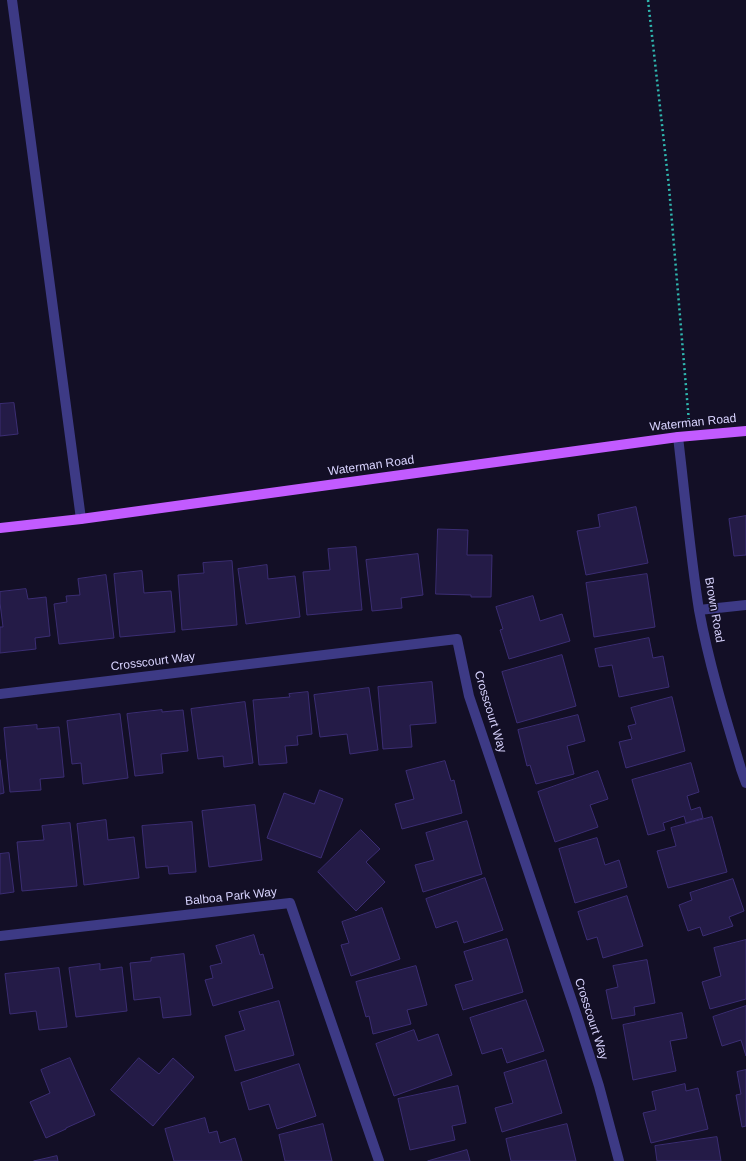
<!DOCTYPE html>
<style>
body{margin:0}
canvas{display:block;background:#130f26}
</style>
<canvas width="746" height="1161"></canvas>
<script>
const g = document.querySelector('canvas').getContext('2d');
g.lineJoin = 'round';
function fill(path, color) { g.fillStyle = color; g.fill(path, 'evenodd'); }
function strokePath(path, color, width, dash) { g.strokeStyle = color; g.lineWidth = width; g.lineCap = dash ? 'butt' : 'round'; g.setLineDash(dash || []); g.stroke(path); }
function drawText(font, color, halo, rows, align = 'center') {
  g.font = font + ' Helvetica,sans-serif'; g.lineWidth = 3; g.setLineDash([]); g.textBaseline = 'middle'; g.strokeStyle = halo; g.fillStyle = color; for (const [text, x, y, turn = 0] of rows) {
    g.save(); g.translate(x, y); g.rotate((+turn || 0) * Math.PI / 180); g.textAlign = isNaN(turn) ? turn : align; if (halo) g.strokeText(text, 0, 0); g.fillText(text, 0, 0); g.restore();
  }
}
const building = new Path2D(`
 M14 403 18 434 0 436V404Z
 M636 507 648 563 586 575 577 531 600 527 598 515Z
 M746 516V555L734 556 729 519Z
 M438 529 468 530 467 555H492L491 597H471V595L436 594Z
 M356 547 362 610 307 615 303 572 330 570 328 549Z
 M418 554 423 595 401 598 402 608 372 611 366 560Z
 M232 561 237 625 182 630 178 575 204 573 203 563Z
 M267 565 268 579 295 576 300 617 246 624 238 569Z
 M142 571 144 593 171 591 175 632 120 637 114 574Z
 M647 574 655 627 594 637 586 583Z
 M106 575 114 638 59 644 54 604 67 602 66 596 80 595 78 579Z
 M26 589 28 599 46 597 50 636 35 638 36 649 0 653V627H3L0 603V592Z
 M533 596 540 621 562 614 570 641 509 659 500 630 503 629 496 607Z
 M649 638 653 658 663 656 669 687 619 697 612 665 599 667 595 649Z
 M562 655 576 706 517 723 502 672Z
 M432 682 436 723 410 725 412 747 383 749 378 687Z
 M369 688 378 750 350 754 347 734 320 737 314 695Z
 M308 692 312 734 297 736 298 745 285 746 287 763 259 765 253 700 290 697 289 694Z
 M672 697 685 751 626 768 619 742 632 739 628 726 636 724 631 708Z
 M245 702 253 763 224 767 223 756 198 759 191 709Z
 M162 710V712L183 710 188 751 161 754 163 773 135 776 127 714Z
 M120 714 128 778 83 784 81 763 72 764 67 721Z
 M578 715 585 741 567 746 574 774 536 784 530 765 527 766 518 730Z
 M37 725V729L59 727 64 777 40 779 41 790 10 792 4 728Z
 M0 760 4 793 0 794Z
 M445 761 451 781 454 780 462 813 402 829 395 804 414 799 406 771Z
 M691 763 699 792 687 796 691 810 700 807 703 818 686 823 684 816 663 823 665 830 648 835 632 780Z
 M598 771 608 799 590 805 598 827 555 842 538 792Z
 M320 790 343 799 321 858 267 838 284 793 314 804Z
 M255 805 262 860 209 867 202 811Z
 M712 817 727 872 668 888 657 851 676 846 671 828Z
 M106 820 108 840 134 837 139 878 84 885 77 824Z
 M467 821 482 874 423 892 415 865 434 860 426 833Z
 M192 822 196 872 169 874 168 866 146 868 142 826Z
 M70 823 77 886 22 891 17 842 44 840 42 826Z
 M361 830 380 849 366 862 385 882 356 911 318 872Z
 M597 838 605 865 619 860 627 887 575 903 559 849Z
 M9 853 14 892 0 894V854Z
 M485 878 503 930 464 943 457 921 436 928 426 899Z
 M733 879 744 911 729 917 733 926 703 936 700 927 688 931 679 905 692 900 690 893Z
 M627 896 643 946 603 958 597 937 587 940 578 912Z
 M382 908 400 959 351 976 341 945 349 943 342 922Z
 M254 935 260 955 263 954 273 988 213 1006 205 980 213 978 210 966 222 963 216 946Z
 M507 939 523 992 463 1010 455 985 473 980 464 952Z
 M746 940V999L710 1009 702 982 721 976 714 948Z
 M184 954 191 1015 163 1018 160 997 134 1000 130 963 151 961V958Z
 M647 960 655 1003 634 1007 635 1015 612 1019 606 990 618 987 613 966Z
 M100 964V970L122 967 127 1011 76 1017 69 968Z
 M416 966 427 1005 407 1010 411 1024 373 1034 369 1016 366 1017 356 982Z
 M59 968 67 1027 39 1030 36 1011 10 1014 5 974Z
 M526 1000 544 1051 507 1063 502 1048 482 1054 470 1018Z
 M279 1001 294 1055 235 1071 225 1036 245 1030 239 1012Z
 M746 1006V1056L741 1040 722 1046 713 1017Z
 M682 1013 687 1038 670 1041 676 1071 633 1080 623 1025Z
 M414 1030 418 1041 438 1034 452 1075 394 1096 376 1044Z
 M70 1058 95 1115 66 1128V1129L46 1138 30 1102 50 1093 41 1070Z
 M139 1058 159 1074 173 1058 194 1077 153 1126 111 1090Z
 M546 1060 562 1113 502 1132 495 1108 513 1103 504 1073Z
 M299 1064 316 1116 277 1129 269 1104 249 1110 241 1083Z
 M746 1070V1126L742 1127 736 1095 741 1094 737 1072Z
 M685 1084 686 1091 698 1088 708 1129 651 1143 643 1113 656 1110 652 1092Z
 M458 1086 466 1123 452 1126 455 1140 410 1150 398 1099Z
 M205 1118 209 1133 217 1131 220 1143 235 1138 242 1161H174L165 1129Z
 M323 1124 332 1161H285L279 1135Z
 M567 1124 576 1161H511L506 1139Z
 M717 1137 721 1161H657L655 1146Z
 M467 1150 470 1161H428Z
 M57 1156 58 1161H34Z`);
fill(building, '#241b47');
strokePath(building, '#3b2d73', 1);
strokePath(new Path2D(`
 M648 0 669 187 689 422`), '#2fb8b0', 2.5, [2, 3]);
strokePath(new Path2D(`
 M12 0 81 519
 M678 437C685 495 690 553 699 610 709 664 725 716 741 769L746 783
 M699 610 746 605
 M0 694 457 639 469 696 576 1013 599 1086 619 1161
 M0 936 290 903 379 1161`), '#3d3a85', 10);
strokePath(new Path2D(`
 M0 528 81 519 678 437 746 431`), '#c25bff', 10);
drawText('12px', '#d9d4ff', '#130f26', [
 ["Waterman Road",693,423,-6],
 ["Waterman Road",371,466,-8],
 ["Brown Road",714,610,80],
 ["Crosscourt Way",153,662,-7],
 ["Crosscourt Way",490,712,73],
 ["Balboa Park Way",231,897,-6],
 ["Crosscourt Way",591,1019,72]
]);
</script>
